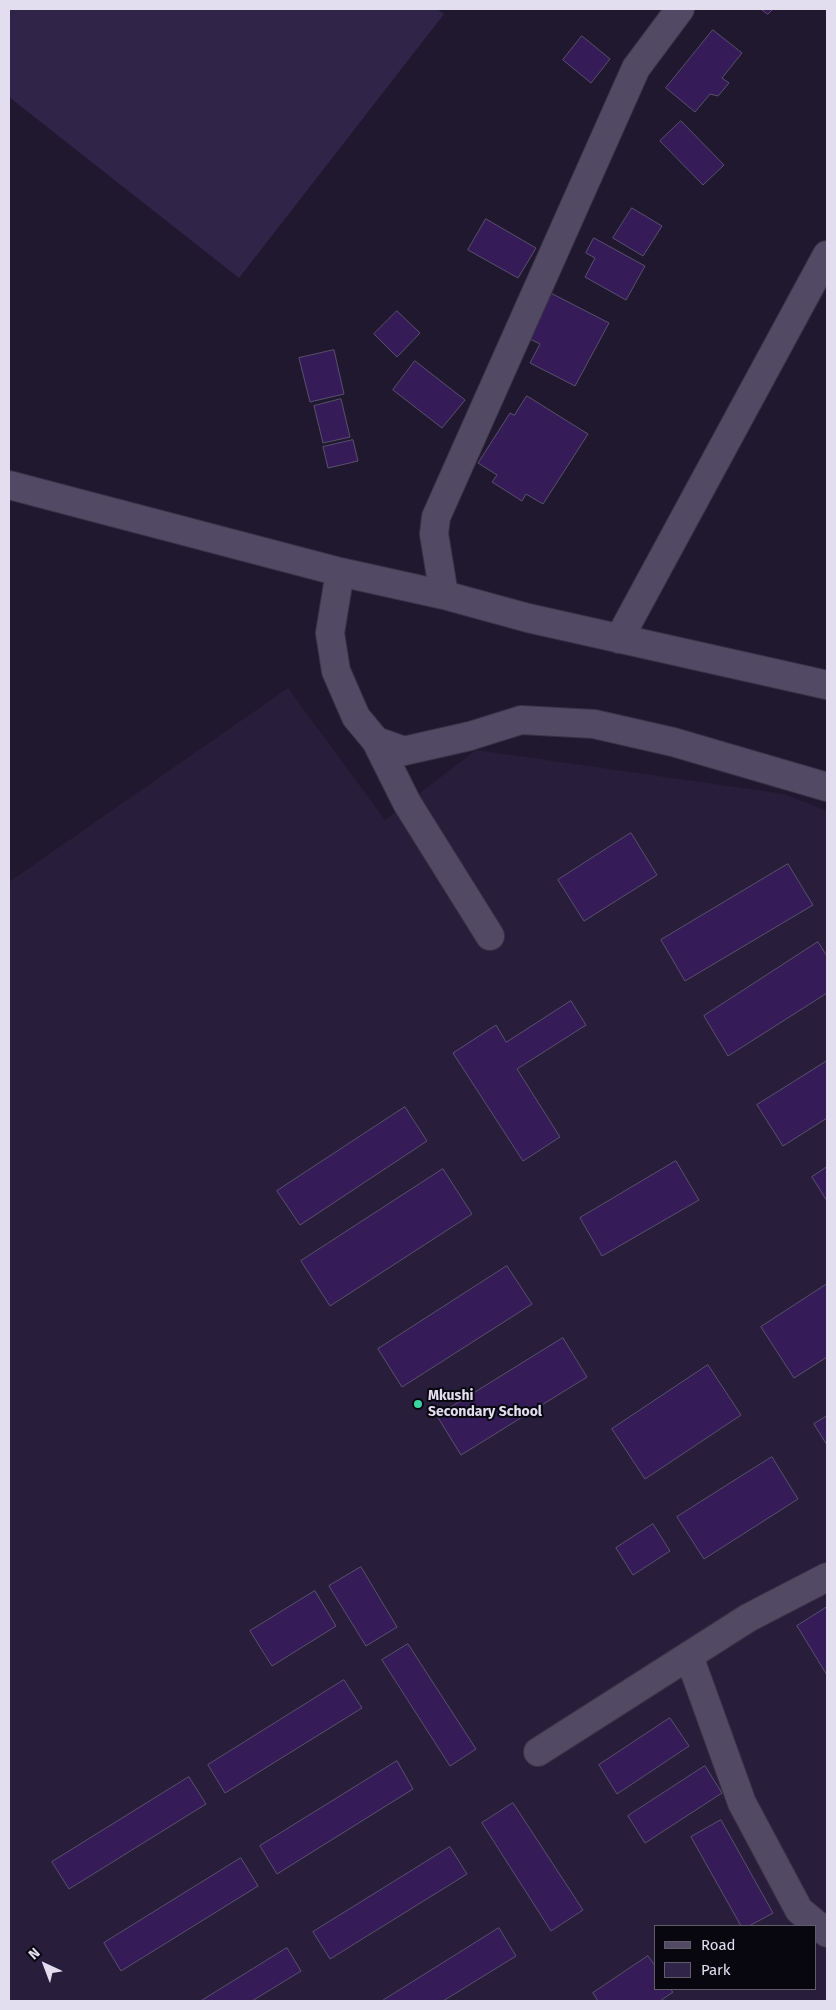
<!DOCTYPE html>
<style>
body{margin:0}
#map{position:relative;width:836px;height:2010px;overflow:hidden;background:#20182f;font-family:"Fira Sans",sans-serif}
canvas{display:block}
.frame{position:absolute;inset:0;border:10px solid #e3deef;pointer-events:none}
.legend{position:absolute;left:654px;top:1925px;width:162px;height:65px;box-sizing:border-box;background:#08060f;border:1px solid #605c69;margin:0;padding:6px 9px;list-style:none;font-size:15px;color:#e3deef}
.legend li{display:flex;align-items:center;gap:10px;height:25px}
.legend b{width:25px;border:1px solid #605c69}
.north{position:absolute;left:20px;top:1940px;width:50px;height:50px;-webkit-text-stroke:4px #08060f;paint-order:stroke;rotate:317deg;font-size:14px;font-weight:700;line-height:20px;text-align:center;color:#e3deef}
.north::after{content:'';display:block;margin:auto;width:18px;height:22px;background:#e3deef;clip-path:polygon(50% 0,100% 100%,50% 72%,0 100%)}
</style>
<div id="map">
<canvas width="836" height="2010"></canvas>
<div class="frame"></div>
<ul class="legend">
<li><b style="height:6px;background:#524964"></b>Road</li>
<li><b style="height:14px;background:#312449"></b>Park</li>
</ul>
<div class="north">N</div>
</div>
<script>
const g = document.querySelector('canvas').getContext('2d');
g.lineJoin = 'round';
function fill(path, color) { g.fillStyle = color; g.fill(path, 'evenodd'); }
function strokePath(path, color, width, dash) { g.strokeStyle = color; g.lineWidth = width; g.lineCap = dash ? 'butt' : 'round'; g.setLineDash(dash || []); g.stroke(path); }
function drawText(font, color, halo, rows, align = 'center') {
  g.font = font + ' "Fira Sans",sans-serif'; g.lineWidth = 4; g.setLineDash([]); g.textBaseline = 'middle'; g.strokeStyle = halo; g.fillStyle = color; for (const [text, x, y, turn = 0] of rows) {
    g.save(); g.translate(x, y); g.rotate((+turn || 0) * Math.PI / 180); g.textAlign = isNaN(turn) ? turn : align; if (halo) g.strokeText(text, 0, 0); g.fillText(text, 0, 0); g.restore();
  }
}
fill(new Path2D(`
 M288 688 385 820 476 750 784 794 827 811V2001H9V882ZM655 1926H815V1989H655Z`), '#281e3b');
fill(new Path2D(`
 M9 9H437L444 14 239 278 9 97Z`), '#312449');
const building = new Path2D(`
 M761 9H773L768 14Z
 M713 30 742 53 722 78 729 83 718 96 710 94 695 112 666 88Z
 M582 36 610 59 591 83 563 60Z
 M681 121 724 165 703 185 660 141Z
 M632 208 662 226 643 256 613 238Z
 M486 219 536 248 518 278 468 250Z
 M594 238 645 266 626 300 585 277 595 258 586 253Z
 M541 288 609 323 575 386 530 363 540 344 518 333Z
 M397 311 420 333 397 357 374 334Z
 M334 350 344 394 310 402 299 358Z
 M415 361 465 400 442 428 393 390Z
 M527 396 588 434 543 504 526 494 522 501 492 482 497 475 478 463 510 413 514 415Z
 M341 399 350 437 323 443 314 406Z
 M353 440 358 461 328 468 323 447Z
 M631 833 657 875 584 921 558 880Z
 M788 864 813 905 685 981 661 940Z
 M818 942 827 956V993L728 1056 704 1016Z
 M571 1001 586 1025 517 1069 560 1137 523 1161 453 1053 496 1025 506 1042Z
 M827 1061V1118L783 1146 757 1105Z
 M405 1107 427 1141 300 1225 277 1191Z
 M676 1161 699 1200 602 1256 580 1218Z
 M827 1167V1201L812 1177Z
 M443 1169 472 1214 330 1306 301 1261Z
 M507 1266 532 1304 402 1387 378 1349Z
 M827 1284V1357L794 1378 761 1327Z
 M563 1338 587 1377 461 1455 437 1416Z
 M708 1365 741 1415 645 1479 612 1429Z
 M827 1416V1445L814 1424Z
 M772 1457 798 1499 704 1559 677 1517Z
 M653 1524 670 1551 633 1575 616 1548Z
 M361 1567 397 1627 366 1646 329 1586Z
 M315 1591 336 1626 272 1666 250 1631Z
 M827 1607V1675L797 1626Z
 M408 1644 476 1749 450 1766 382 1660Z
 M344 1680 362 1708 225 1793 208 1765Z
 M670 1718 689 1746 617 1794 599 1765Z
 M397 1761 413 1789 277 1874 260 1846Z
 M705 1766 722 1793 645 1843 628 1816Z
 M189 1777 206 1804 69 1889 52 1862Z
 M513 1803 583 1910 551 1931 482 1823Z
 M721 1820 773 1913 749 1926H741L691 1837Z
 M450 1847 467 1874 330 1959 313 1932Z
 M241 1858 258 1886 121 1971 104 1943Z
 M499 1928 516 1956 443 2001H382Z
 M287 1948 301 1971 252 2001H201Z
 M648 1956 655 1966V1989H670L673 1992 660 2001H598L593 1993Z`);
fill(building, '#351c59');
strokePath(building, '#59516c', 1);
const minor = new Path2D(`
 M9 485 340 572 444 595 528 618 827 685
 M340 572 330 633 336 671 356 717 376 741 404 751 470 736 521 720 594 724 673 742 827 787
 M444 595 434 534 436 517 636 68 680 9
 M619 639 827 255
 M376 741 407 803 490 936
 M689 1656 742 1803 799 1910 827 1933
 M538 1752 748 1618 827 1577`);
strokePath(minor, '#3a3346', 30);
strokePath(minor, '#524964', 28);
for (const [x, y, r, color] of [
 [418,1404,5,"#3bd4a4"]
]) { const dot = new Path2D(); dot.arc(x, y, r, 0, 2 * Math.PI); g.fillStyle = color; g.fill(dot); strokePath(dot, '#08060f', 2); }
drawText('bold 14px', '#e3deef', '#08060f', [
 ["Mkushi",428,1396],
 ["Secondary School",428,1412]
], 'left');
</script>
